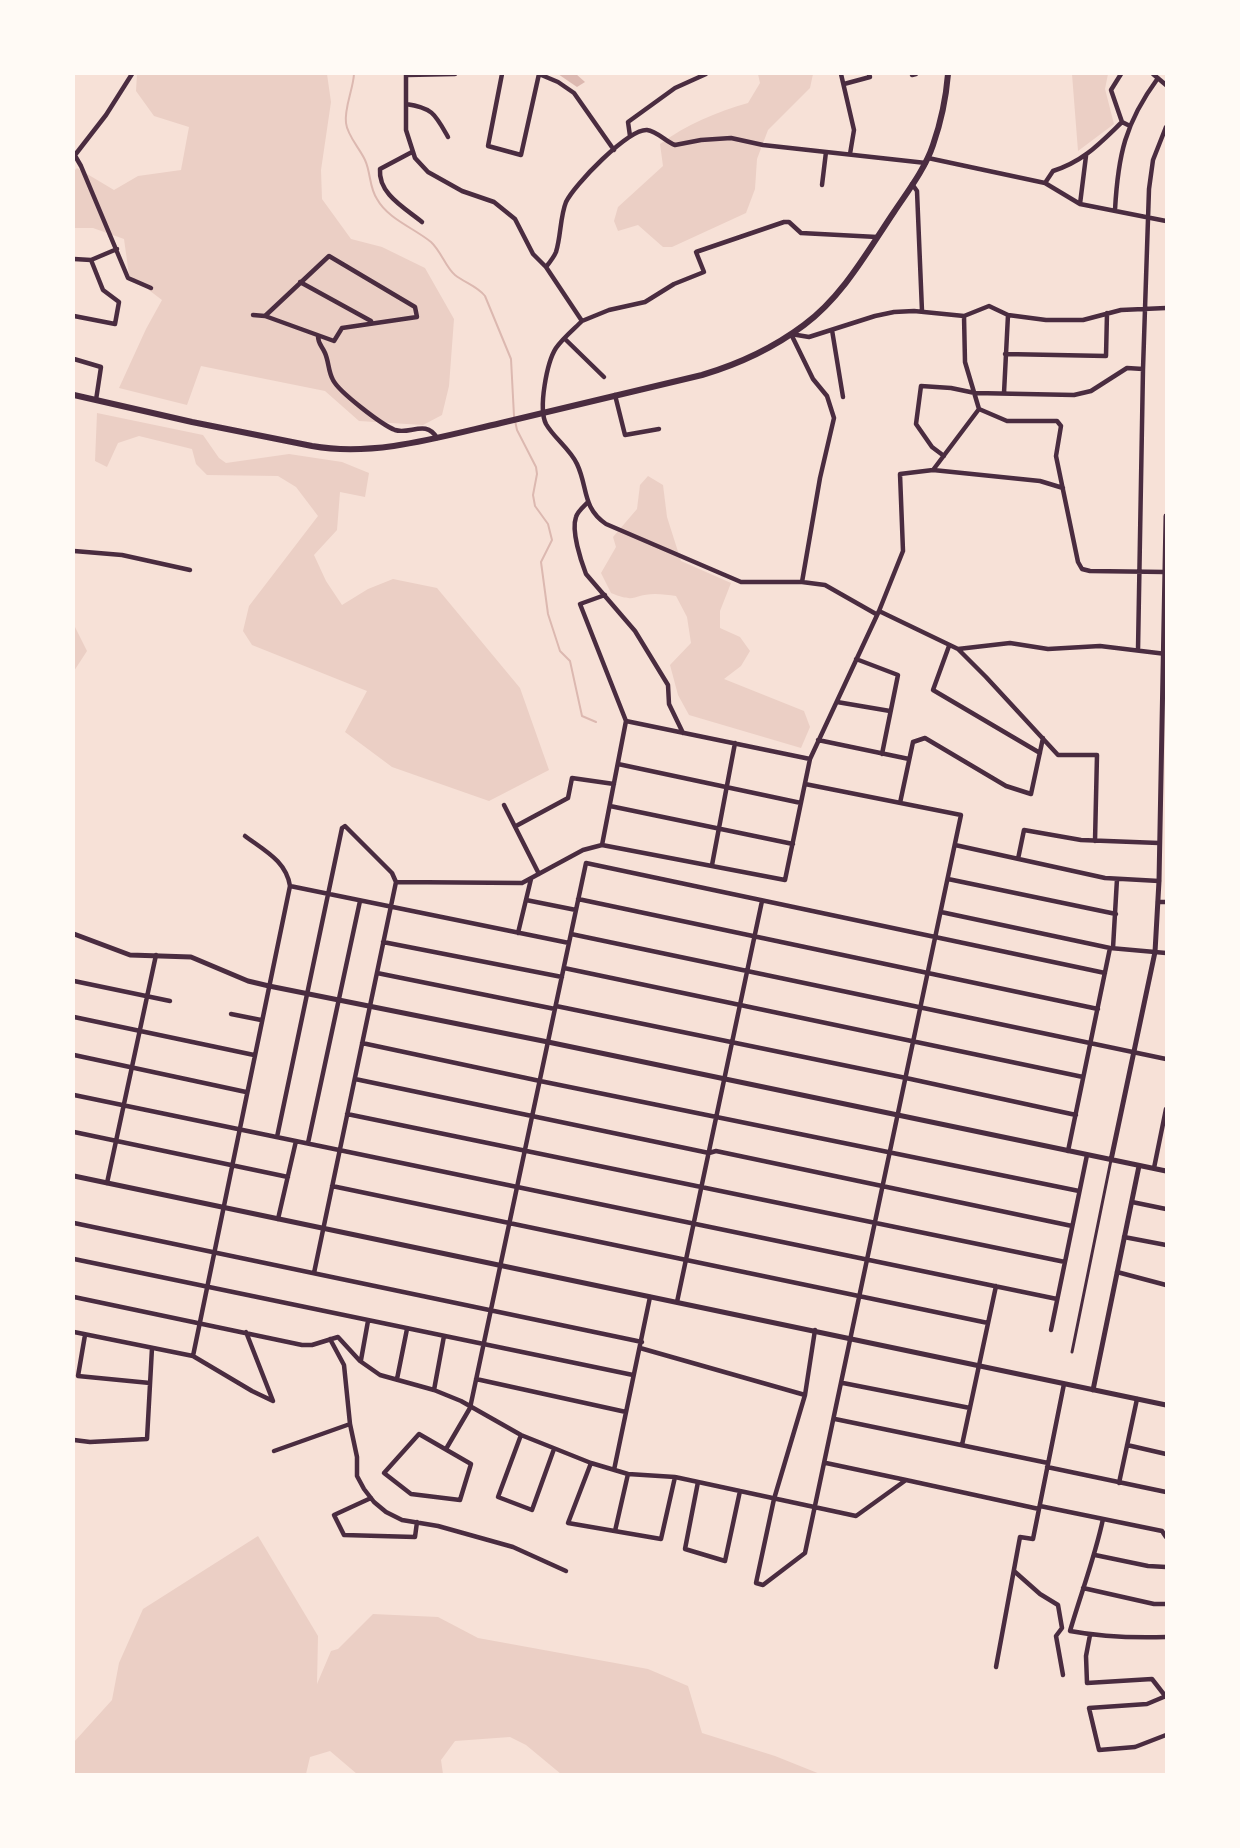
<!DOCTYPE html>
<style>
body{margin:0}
#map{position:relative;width:1240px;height:1848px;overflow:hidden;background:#f7e1d7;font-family:"Archivo Narrow",sans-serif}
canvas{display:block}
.frame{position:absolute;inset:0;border:75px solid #fffaf5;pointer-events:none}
</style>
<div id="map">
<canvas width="1240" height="1848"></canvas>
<div class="frame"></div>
</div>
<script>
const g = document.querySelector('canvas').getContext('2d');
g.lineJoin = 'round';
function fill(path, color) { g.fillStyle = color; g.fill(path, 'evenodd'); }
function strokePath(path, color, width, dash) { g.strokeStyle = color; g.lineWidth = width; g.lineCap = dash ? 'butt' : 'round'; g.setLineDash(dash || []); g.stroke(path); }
fill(new Path2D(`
 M137 74H327L331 102 321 170 322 199 351 239 382 247 425 268 454 319 449 386 442 415 423 425 359 421 325 391 201 366 187 405 119 388 146 329 162 300 129 275 124 239 93 228H74V171L77 168 114 190 138 176 181 170 189 127 154 116 136 91Z
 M758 74H813L810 88 768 130 757 159 755 189 746 213 672 247H663L638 225 618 231 614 221 618 207 663 166 660 144C686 125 716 112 748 103L760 83Z
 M1072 74H1108L1105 89 1114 124 1078 151Z
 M97 413 203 435 219 458 226 463 289 454 342 462 369 473 365 497 340 492 337 530 314 555 326 581 342 605 368 589 393 579 437 588 520 688 549 770 489 801 392 767 345 732 367 691 252 645 243 631 249 606 318 516 296 487 278 476 207 475 196 464 192 449 139 436 118 443 107 467 95 461Z
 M648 476 663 485 667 517 681 561 731 583 720 611V628L740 637 750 651 741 666 724 679 804 711 810 727 801 748 689 715 678 695 670 665 691 643 687 617 676 596C669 595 662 594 655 594 633 594 637 604 611 593L601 573 616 547 613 537 637 509 640 485Z
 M74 625 87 651 74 671Z
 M258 1536 318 1636 317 1684 331 1651 338 1649 373 1614 438 1617 478 1638 648 1669 688 1686 702 1733 775 1756 820 1774H561L526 1745 510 1737 455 1741 441 1760 443 1774H357L330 1751 310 1757 306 1774H74V1742L112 1700 119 1663 143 1609Z`), '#ebcfc5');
fill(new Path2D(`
 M558 74H576L585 82 577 87Z`), '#dcb8b0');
strokePath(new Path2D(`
 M354 74C353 90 344 108 346 123 347 135 360 149 365 160 371 173 369 187 377 199 388 219 414 228 431 242 441 251 446 268 455 275 465 283 477 286 485 296L511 359 514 416 517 430 536 467 537 474 533 495 535 506 548 524 552 540 541 562 548 614 560 651 570 661 582 716 596 722`), '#dcb8b0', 2);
strokePath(new Path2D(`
 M1072 1352 1111 1160`), '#4a2c40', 3);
strokePath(new Path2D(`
 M406 74V130L415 158 428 172 462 191 494 202 515 219 533 254 546 267 582 321C574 329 563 338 556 348 547 362 538 408 546 424 554 438 570 449 577 464 588 487 582 508 606 524L741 582H802L825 585 876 614
 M502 74 488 146 521 155 539 74
 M539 74 558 82 574 93 614 150
 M841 74 854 130 850 154
 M1121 74 1111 90 1122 122 1130 126
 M1153 74 1166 85
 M407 75 455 74
 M912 75 916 74
 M844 84 870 77 869 74
 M406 104C433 108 435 114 448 137
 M630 136 628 122 675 88 706 74
 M412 152 380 169C378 194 405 208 422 222
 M74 154 81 166 128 278 151 288
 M75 155 106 115 132 74
 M928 158 1045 183 1080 204 1166 221
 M1045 183 1053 171C1084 161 1099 144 1122 122
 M912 184 917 191 922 311
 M822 185 826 152
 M1080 204 1086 156
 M1115 210C1118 155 1125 123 1158 78
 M74 259 91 260 117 249
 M546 267C550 262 554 257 556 252 561 236 560 217 566 202 574 185 628 129 647 130 657 131 666 142 675 145L701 140 731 138 763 145 926 163
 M300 282 371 321
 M253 315 265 316 329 256 415 307 417 317 342 328 334 341 265 316
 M74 316 115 324 119 302 103 290 91 260
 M964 316 965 362 979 409 1007 421H1057L1061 426 1056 456 1078 562 1082 569 1090 571 1165 572
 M582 321 609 310 645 302 674 284 704 272 696 252 784 222H789L801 233 877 237
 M832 330 843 397
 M791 334 809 337 875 316 894 312 914 311 964 316 989 306 1008 315 1046 320H1083L1121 310 1166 308
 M791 334 813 379 827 396 834 418 820 478 802 582
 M318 336C318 344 322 346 325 353 329 362 328 371 333 380 339 392 382 425 395 430 410 435 426 419 437 438
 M565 339 604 377
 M1005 354 1106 356 1107 313
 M74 359 101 367 96 400
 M1004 393 1008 315
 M615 395 625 435 659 429
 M944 456 932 447 916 424 921 386 951 388 975 393 1074 395 1091 391 1127 368 1143 369
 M933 470 979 409
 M588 502C584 506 577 512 576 517 571 531 581 561 586 574L635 631 668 685 669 704 683 733
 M74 551 122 555 190 570
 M605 595 580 604 626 721
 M879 611 958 649 986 677 1058 755H1097L1095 841
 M949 646 933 690 1040 753
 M958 649 1010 643 1048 649 1100 646 1166 654
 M1138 650 1143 369 1149 189 1153 160 1166 127
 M856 659 898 675 882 754
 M837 702 890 711
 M818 740 909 759
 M618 764 801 803
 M805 784 961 815 805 1553 763 1585 756 1583 774 1499 805 1395 815 1330
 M900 803 913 742 925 738 1006 786 1031 794 1043 738
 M504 805 539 874
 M610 806 793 844
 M516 826 568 798 572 778 614 784
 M602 845 626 721 810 759
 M955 845 1105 878 1159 881
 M1018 859 1024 830 1081 840 1159 843
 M712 865 735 743
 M948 879 1116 914
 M396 882 522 883 583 850 602 845 785 880 810 759 879 611 903 551 900 474 933 470 1040 481 1063 488
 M290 886 569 943
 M578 899 1098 1009
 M526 900 576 910
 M1158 902H1166
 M941 912 1110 948 1166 953
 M518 933 531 879
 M571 934 1166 1059
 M383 942 562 977
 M1113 948 1117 879
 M564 968 1083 1077
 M377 973 555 1009
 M74 981 170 1001
 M556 1006 906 1078 1076 1115
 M231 1014 261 1020
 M74 1017 254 1055
 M362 1043 540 1081 1079 1191
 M74 1055 246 1092
 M355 1079 709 1153 716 1151 1072 1226
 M74 1095 1057 1299
 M347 1114 1065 1262
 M74 1132 288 1177
 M277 1137 342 828 345 826 392 873 396 882 314 1273
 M308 1143 360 901
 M1068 1151 1110 948
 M1154 1168 1166 1109
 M107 1183 156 955
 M332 1186 988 1323
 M1132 1202 1166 1209
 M278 1219 296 1141
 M74 1223 642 1342
 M1124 1237 1166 1245
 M74 1259 633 1375
 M1117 1272 1166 1285
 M74 1297 302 1345H312L338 1337 360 1361 380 1375 434 1390 461 1401 521 1435 591 1463 628 1474 675 1477 856 1516 906 1480 1039 1509
 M677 1302 762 901
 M1051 1330 1087 1155
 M74 1332 193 1356 252 1391 273 1401 246 1332
 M85 1335 78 1376 150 1383
 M330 1339 344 1365 350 1424 357 1457V1476L364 1489 374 1502 386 1512 402 1520 438 1526 513 1547 566 1571
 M640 1348 805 1395
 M193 1356 290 886C286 861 265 851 245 836
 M361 1360 368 1321
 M397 1379 407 1329
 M476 1379 626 1412
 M843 1383 970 1408
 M434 1390 444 1336
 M835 1419 1048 1463
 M419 1434 471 1464 460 1500 411 1494 384 1473Z
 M521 1435 498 1497 532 1510 554 1449
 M74 1440 90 1442 147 1439 152 1348
 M962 1445 996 1286
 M1127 1445 1166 1454
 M446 1449 470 1408 586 863 1105 973
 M274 1451 350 1424
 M591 1463 568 1523 661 1539 675 1477
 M826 1463 906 1480
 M1047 1467 1166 1492
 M614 1470 650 1297
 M698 1482 685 1549 725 1561 740 1491
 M1119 1483 1137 1399
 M371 1498 334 1515 344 1535 415 1537 417 1522
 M1040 1506 1162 1531 1166 1537
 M1103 1519C1095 1557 1081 1593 1070 1631 1102 1637 1134 1638 1166 1637
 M615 1531 628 1474
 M1095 1555 1148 1566 1166 1567
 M1014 1571 1040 1594 1058 1605 1062 1628 1056 1636 1063 1675
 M1083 1588 1154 1604H1166
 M1090 1635 1086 1656 1087 1683 1152 1679 1166 1697
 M996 1667 1020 1537 1033 1539 1064 1384
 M1166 1696 1147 1704 1089 1708 1099 1750 1135 1747 1166 1735`), '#4a2c40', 4.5);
strokePath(new Path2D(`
 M74 934 130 955 191 957 248 981 269 986 548 1042 1166 1171
 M1111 1160 1155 952 1159 881 1166 516
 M74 1176 1166 1405
 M1093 1390 1139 1166`), '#4a2c40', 5);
strokePath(new Path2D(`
 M74 395 192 422 312 446C375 457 440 437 501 423 568 407 635 391 702 375 739 364 772 349 804 325 843 296 867 252 894 212 908 191 925 169 933 145 941 122 946 98 948 74`), '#4a2c40', 6);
</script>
